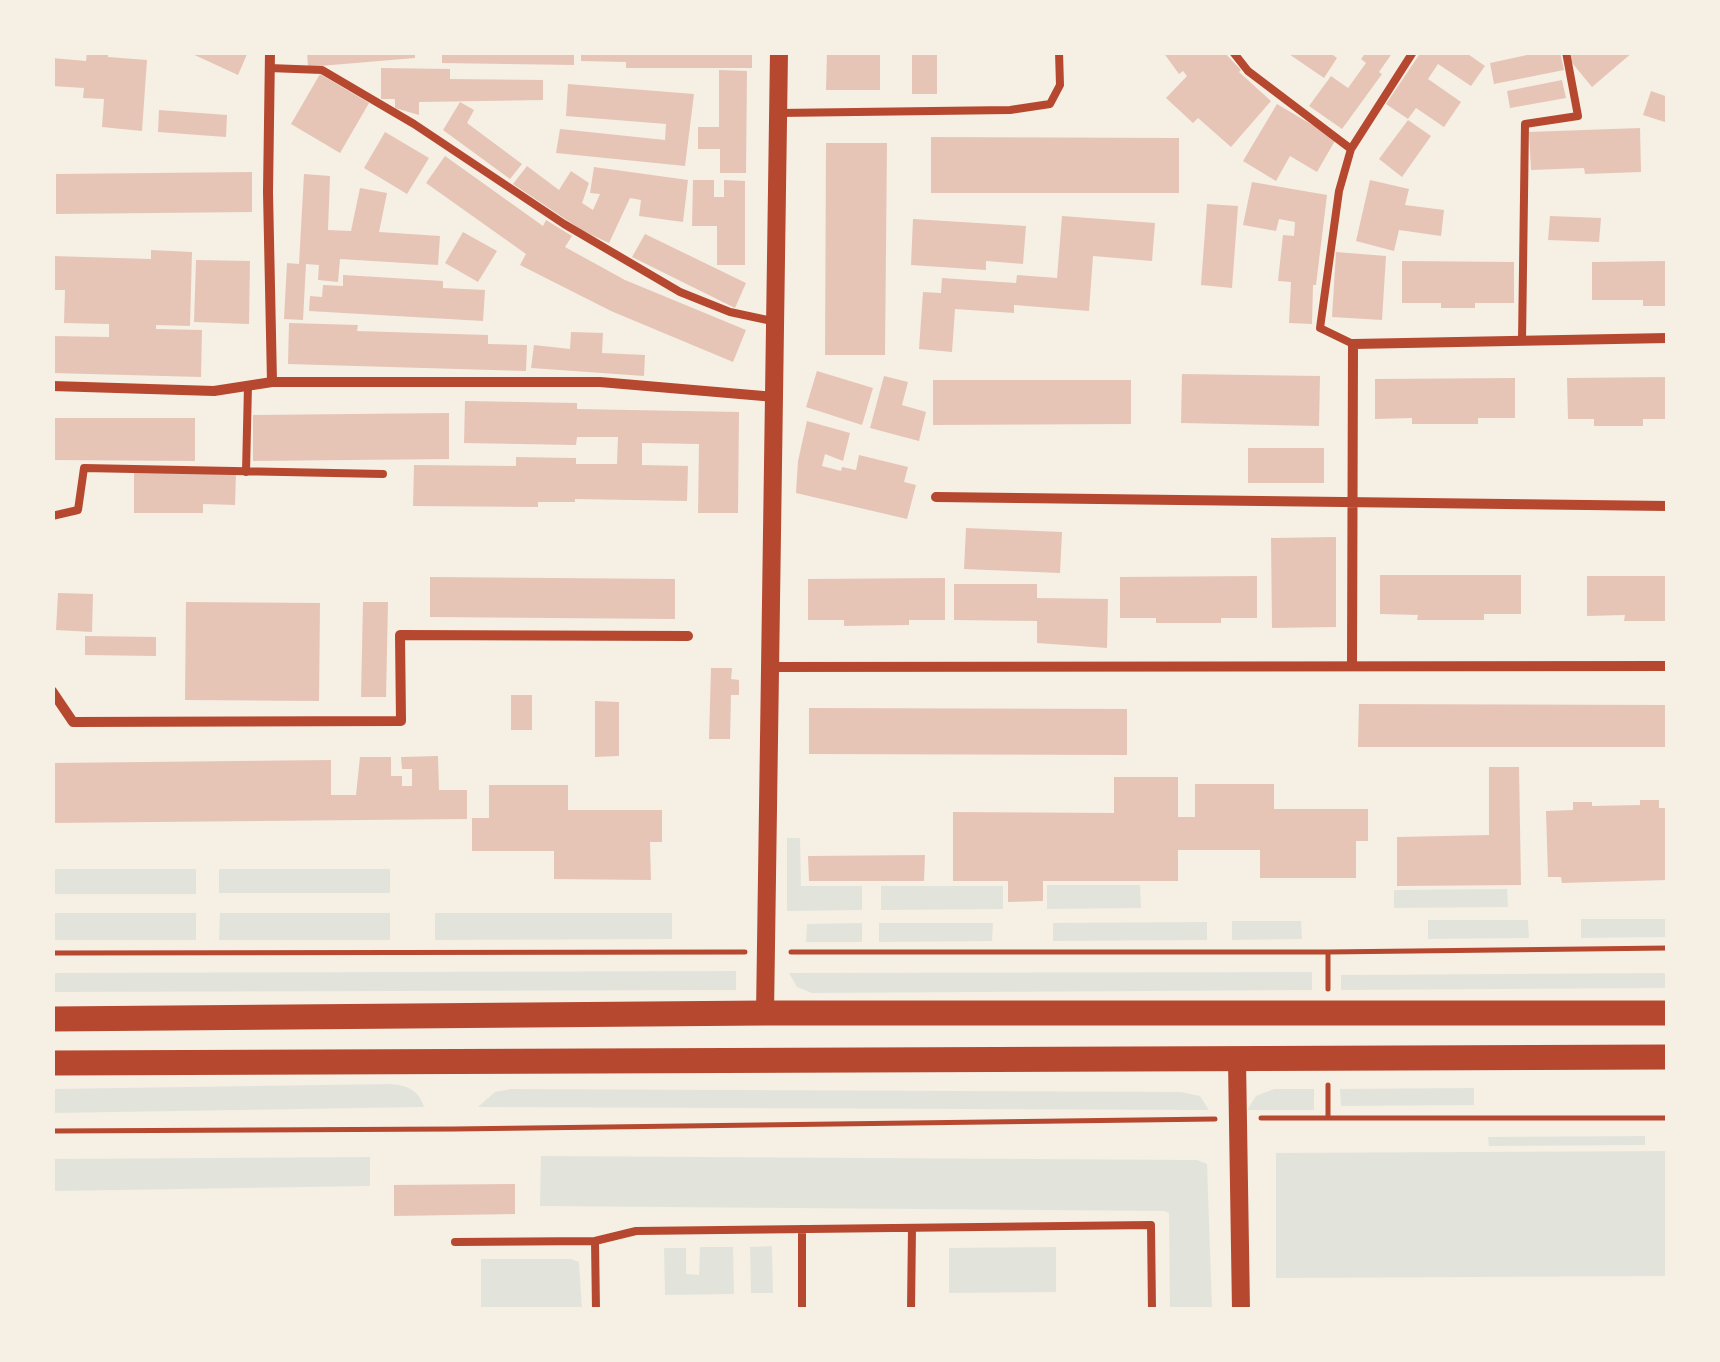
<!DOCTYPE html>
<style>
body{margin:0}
#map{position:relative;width:1720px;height:1362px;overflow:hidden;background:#f6efe4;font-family:"Nunito Sans",sans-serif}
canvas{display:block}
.frame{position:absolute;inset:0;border:55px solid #f6efe4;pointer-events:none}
</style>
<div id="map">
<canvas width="1720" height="1362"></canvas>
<div class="frame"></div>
</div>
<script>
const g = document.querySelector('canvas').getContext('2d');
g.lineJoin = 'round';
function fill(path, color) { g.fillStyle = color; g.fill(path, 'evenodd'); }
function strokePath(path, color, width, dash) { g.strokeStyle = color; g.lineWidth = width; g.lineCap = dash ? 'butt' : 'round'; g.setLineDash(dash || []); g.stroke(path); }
fill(new Path2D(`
 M787 838H800L801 886H862V910L787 911Z
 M53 869H196V894H53Z
 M219 869H390V893H219Z
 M1047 885H1140L1141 908 1047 909Z
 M881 886H1003V909L881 910Z
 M1507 889 1508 907 1394 908V890Z
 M53 913H196V940H53Z
 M220 913H390V940H219Z
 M435 913H672V939L435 940Z
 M1581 919H1667V937L1581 938Z
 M1428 920H1528L1529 938 1428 939Z
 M1232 921H1301L1302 939 1232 940Z
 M1207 922V940L1053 941V923Z
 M862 923V942H806L807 924Z
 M879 923H993L992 941 879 942Z
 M736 971V990L52 992 53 973Z
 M1312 972V990L812 993 797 987 789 973Z
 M1667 973V988L1341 990V975Z
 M390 1084C407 1085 419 1090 424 1107L53 1113V1089Z
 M1474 1088V1105L1341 1106 1340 1089Z
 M511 1089 1181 1092 1200 1096 1209 1110 478 1107 495 1092Z
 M1274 1089H1314V1110H1247L1256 1096Z
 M1645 1136V1145L1489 1146 1488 1137Z
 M1667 1151V1276L1276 1278V1153Z
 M541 1156 1197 1160 1207 1164 1212 1309H1170L1169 1213 1165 1211 540 1206Z
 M370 1157V1186L53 1191V1159Z
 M772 1246 773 1293H751L750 1247Z
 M700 1247H733L734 1294 665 1295 664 1248H686V1274L699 1275Z
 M1056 1247V1292L949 1293V1248Z
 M481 1259H571L579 1262 582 1309H481Z`), '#e2e4dc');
fill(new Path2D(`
 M87 52H108V57L147 60 142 131 102 127 104 99 83 98 84 88 52 86V58L86 61Z
 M188 52H248L238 75Z
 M307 52H415V58L308 67Z
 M442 52H574V65L442 63Z
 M581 52H752V68H626V62L581 61Z
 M827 52H880V90H826Z
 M912 52H937V94H912Z
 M1163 52H1224L1241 70 1239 72 1271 101 1231 147 1198 118 1193 123 1166 98 1187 76 1183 71 1179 74Z
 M1286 52H1329L1337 58 1324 78Z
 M1366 52H1393L1379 72 1382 74 1342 129 1309 106 1331 76 1348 88 1366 63 1361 59Z
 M1421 52H1465L1485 66 1471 86 1438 64 1428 79 1461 102 1444 127 1416 108 1408 119 1386 104Z
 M1541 52H1560L1564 70 1494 84 1490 63Z
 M1574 52H1633L1592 87 1568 58Z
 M381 68 450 69V79L543 80V100L419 102V115L395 108V99H381Z
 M719 70 747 71 746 173H720V149H698V127H719Z
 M320 74 369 103 340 153 291 124Z
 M1562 80 1566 98 1510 108 1507 91Z
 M568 84 694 94 685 166 556 153 560 129 665 140 666 124 566 116Z
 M1651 91 1668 97V123L1643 115Z
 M460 102 474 110 467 123 522 164 510 179 443 130Z
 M1277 104 1336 139 1317 172 1290 156 1276 181 1243 161Z
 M159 110 227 115 226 137 158 132Z
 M1408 120 1431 136 1402 177 1379 159Z
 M1640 128 1641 172 1585 174 1584 168 1531 170 1529 132Z
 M385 132 429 158 407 194 364 168Z
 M931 137 1179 138V193H931Z
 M826 143H887L885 355H825Z
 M445 156 543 226 546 220 572 236 565 247 625 280 746 330 733 362 611 311 520 265 526 254 426 183Z
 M527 166 559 190 571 171 589 183 582 203 593 210 600 194 590 193 594 167 688 180 683 222 639 216 641 200 630 198 609 243 583 231 513 184Z
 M252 172V212L56 214V174Z
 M304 174 330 176 328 230 351 231 360 188 387 193 379 232 440 236 438 265 340 259 338 282 318 280 319 265 306 264 303 320 284 319 287 263 299 264Z
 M693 180H714V197H724V180L745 181V265H717V226H692Z
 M1370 180 1409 189 1405 205 1444 210 1441 236 1399 230 1394 251 1356 241Z
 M1252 182 1327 195 1316 285H1313L1312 324 1289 323 1291 282 1278 281 1283 235 1294 236 1295 222 1279 219 1276 231 1243 225Z
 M1207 204 1238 206 1232 288 1201 285Z
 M1062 216 1155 223 1152 261 1093 256 1089 311 1014 305V313L955 309 952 352 919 349 923 292 941 293 942 278 1016 283 1017 275 1057 278Z
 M1550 216 1601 218 1599 242 1548 240Z
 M913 219 1026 226 1023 264 986 261V270L911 265Z
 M463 232 497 251 478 282 445 263Z
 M645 234 746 283 735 308 632 257Z
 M151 250 192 252 190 326 156 325V329L202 330 201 377 52 373V336L109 337V324L64 323 65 290H52V256L151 259Z
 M1336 252 1386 256 1382 320 1332 317Z
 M196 260 250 261 249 324 194 322Z
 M1402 261 1514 262V303H1475V308H1441V303H1402Z
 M1668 261V306H1643V300H1592V262Z
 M343 275 443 281V288L485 290 483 321 309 311 310 296 322 297 323 285 343 286Z
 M289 323 358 325 357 331 488 335V344L527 345 526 371 288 364Z
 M571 332 603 333 602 353 645 355 644 376 531 368 534 345 570 349Z
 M817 371 873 388 862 425 806 407Z
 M1182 374 1320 376 1319 426 1181 423Z
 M884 376 908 382 902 405 926 412 919 441 870 428Z
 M1668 377V419H1643V426H1594V419H1568L1567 378Z
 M1515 378V418H1478V424H1412V418L1375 419V379Z
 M933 380H1131V424L933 425Z
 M465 401 577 403V409L739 412 738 513H698L699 444 642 443V465L688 466 687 501 575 499V502H538V507L413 506 414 465 516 466V457L576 458V464H617L618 437H577L576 445 464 443Z
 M449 413V459L253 461V415Z
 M52 418H195V461L52 460Z
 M807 421 850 433 843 461 825 454 822 466 841 471 842 467 856 470 859 455 908 467 904 482 916 485 907 519 796 493 798 461Z
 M1248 448H1324V483H1248Z
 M134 471 236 472 235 505 203 504V513H134Z
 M966 528 1062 532 1060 573 964 569Z
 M1336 537V627L1272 628 1271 538Z
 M1380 575H1521V614H1484V620H1417L1418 615 1380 614Z
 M1257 576V618H1221V623H1156V618H1120V577Z
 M1587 576H1668V621H1624L1625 615 1587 616Z
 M430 577 675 579V619L430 617Z
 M945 578V620H909V625L844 626V620H808V579Z
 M954 584H1037V598L1108 599 1107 648 1037 643V621L954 620Z
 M58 593 93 594 92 632 56 630Z
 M186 602 320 603 319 701 185 700Z
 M363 602H388L386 697H361Z
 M85 636 156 637V656L85 655Z
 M711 668H732L731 679 739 680V695H731L730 739H709Z
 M511 695H532V730H511Z
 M595 701 619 702V756L595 757Z
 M1359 704 1668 705V747H1358Z
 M809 708 1127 709V755L809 754Z
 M438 756 439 790H467V819L52 823V763L331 760V795H356L360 757H391V776H402V786H412V769H402L401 757Z
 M1489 767H1519L1521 885 1397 886V837L1489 835Z
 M1114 777H1178V817H1195V784H1274V809H1368V841H1356V878H1260V850H1178V881H1043V901L1008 902V881H953V812L1114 813Z
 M489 785H568V810H662V842H650L651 880 554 879V851H472V818H489Z
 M1640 800H1659V808H1668V880L1562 883 1561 877H1548L1546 811 1573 810V802H1592V806L1640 805Z
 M925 855 924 881H809L808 856Z
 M515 1184V1214L394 1216V1185Z`), '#e6c5b7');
strokePath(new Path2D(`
 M791 952H1328L1668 948
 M1328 952V989
 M52 953 745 952
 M1328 1085V1118
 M1261 1118H1668
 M52 1131 454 1129 1215 1119`), '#b5482f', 5);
strokePath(new Path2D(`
 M1233 52 1248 71 1351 149
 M269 68 322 70 414 124 564 224 680 292 730 312 772 321
 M778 113 1010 110 1050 104 1060 85 1059 52
 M1522 341 1525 124 1578 116 1566 52
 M1353 344 1320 328 1339 191 1351 149 1413 52
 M246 472 248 385
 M52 516 78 510 84 468 383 474
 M802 1229V1310
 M595 1241 596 1310
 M455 1242 595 1241 636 1231 1151 1225 1152 1310
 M911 1310 912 1228`), '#b5482f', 8);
strokePath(new Path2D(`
 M270 52 268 192 272 382
 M52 386 214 391 272 382H600L775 397
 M936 497 1668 506
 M1352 665 1353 344 1668 338
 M769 667 1668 666
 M52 691 73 722 401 721 400 635 688 636`), '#b5482f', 10);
strokePath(new Path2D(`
 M765 1013 779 52
 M1237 1060 1241 1310`), '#b5482f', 18);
strokePath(new Path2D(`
 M52 1019 765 1013H1668
 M52 1063 1668 1057`), '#b5482f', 25);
</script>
